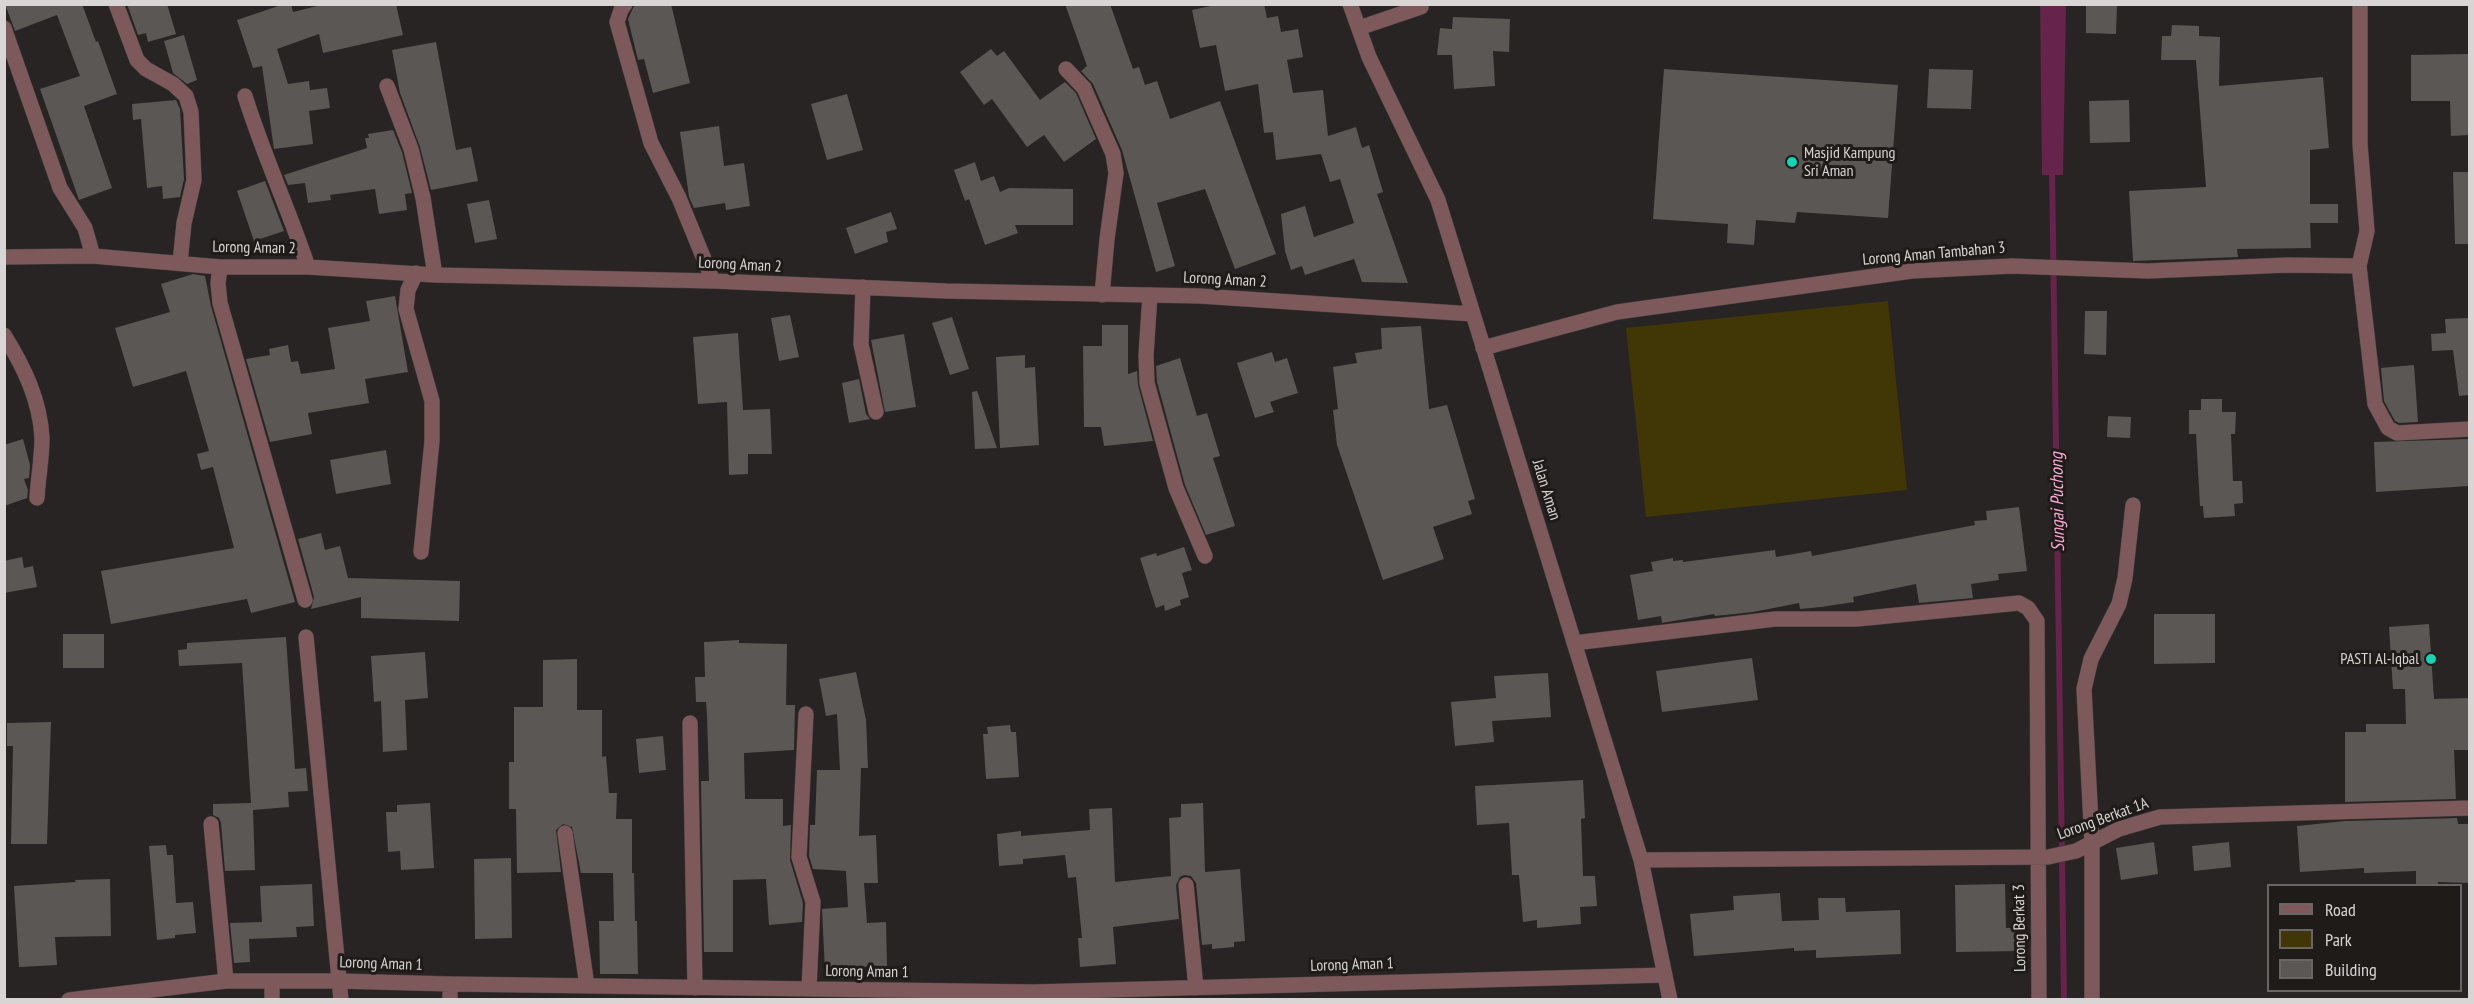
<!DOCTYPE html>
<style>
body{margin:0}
#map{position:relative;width:2474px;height:1004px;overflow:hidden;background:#282423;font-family:"PT Sans Narrow",sans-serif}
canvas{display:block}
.frame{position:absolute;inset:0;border:6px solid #d8d5d4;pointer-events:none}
.legend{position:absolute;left:2267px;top:884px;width:195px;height:108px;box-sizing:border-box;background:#1e1b19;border:2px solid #686564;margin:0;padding:8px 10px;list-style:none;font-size:18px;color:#d8d5d4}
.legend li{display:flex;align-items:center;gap:12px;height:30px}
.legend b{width:30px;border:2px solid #686564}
</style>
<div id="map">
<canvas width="2474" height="1004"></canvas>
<div class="frame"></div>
<ul class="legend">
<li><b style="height:8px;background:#7d595c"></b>Road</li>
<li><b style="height:16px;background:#413606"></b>Park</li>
<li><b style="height:16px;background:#5a5754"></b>Building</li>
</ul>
</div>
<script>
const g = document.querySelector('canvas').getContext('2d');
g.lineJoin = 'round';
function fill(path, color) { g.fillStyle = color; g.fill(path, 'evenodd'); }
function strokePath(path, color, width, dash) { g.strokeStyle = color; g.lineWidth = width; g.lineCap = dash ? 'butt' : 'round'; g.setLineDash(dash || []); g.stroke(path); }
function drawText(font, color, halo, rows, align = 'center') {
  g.font = font + ' "PT Sans Narrow",sans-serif'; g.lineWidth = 6; g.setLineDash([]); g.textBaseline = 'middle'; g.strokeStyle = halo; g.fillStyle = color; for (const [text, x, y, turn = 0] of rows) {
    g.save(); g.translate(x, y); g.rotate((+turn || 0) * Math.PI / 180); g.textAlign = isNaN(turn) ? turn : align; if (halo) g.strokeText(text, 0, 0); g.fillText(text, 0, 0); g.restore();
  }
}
fill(new Path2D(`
 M1888 301 1907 490 1646 517 1626 328Z`), '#413606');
fill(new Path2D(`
 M2040 5H2066L2063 175H2042Z`), '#66234c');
strokePath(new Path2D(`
 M2052 169 2064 1000`), '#66234c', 6);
fill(new Path2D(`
 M5 4H82L96 42 98 41 117 94 84 106 112 188 79 200 40 89 80 76 57 15 15 31Z
 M127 4H167L176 34 148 42 146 33 138 35Z
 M284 4H291L293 12 325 4H396L403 35 323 53 319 34 277 49 288 84 309 81 310 90 327 88 330 108 309 111 313 144 274 149 262 66 253 68 237 20Z
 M635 4H671L690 83 653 93 644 59 638 60 628 19Z
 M1065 4H1110L1133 69 1139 67 1145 85 1157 81 1170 119 1220 101 1276 254 1235 269 1205 189 1157 203 1175 266 1156 272 1122 150 1093 84 1081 71 1087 66Z
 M1220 4H1264L1267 18 1278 16 1281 32 1298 29 1303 57 1287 60 1293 93 1323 90 1328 136 1356 127 1362 148 1369 145 1383 192 1377 194 1408 283 1362 282 1354 259 1305 275 1302 266 1291 270 1285 251 1281 214 1305 206 1314 237 1354 223 1340 179 1330 182 1321 154 1276 160 1273 132 1264 133 1258 84 1225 91 1216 45 1200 48 1192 10Z
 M2086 4H2117L2116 34 2086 33Z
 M1453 17 1510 19 1509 52 1493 51 1495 86 1454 89 1452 55H1437L1440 28 1452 29Z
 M2172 25 2199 26V36L2220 37 2219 86 2323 77 2329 148 2310 150V204H2338V223H2310L2311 248 2237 249 2238 257 2133 261 2129 191 2206 187 2196 60H2161L2162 36H2171Z
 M184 35 197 80 187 84 173 73 164 41Z
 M436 42 456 150 471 147 478 181 431 190 420 147 400 93 392 50Z
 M991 49 997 56 1004 51 1040 100 1065 82 1076 93 1096 139 1064 162 1044 135 1027 147 992 99 984 105 960 72Z
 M2469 54V135L2451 136 2450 101H2411V55Z
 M1664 69 1898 85 1888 218 1797 212 1795 223 1756 220 1754 245 1727 243 1728 224 1653 219Z
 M1929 69 1973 70 1971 109 1927 108Z
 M847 94 863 150 827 160 811 104Z
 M176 100 180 109 184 179 180 197 163 199 162 186 147 188 141 119 133 120 132 104Z
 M2129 100 2130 142 2090 143 2089 101Z
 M719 126 724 166 744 163 750 206 726 210 725 203 694 208 689 197 680 132Z
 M393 130 402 152 412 193 405 194 407 210 379 214 375 189 330 195 331 200 308 203 305 183 288 185 284 175 367 148 365 138H369L368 134Z
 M975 162 981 181 994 176 1000 192 1009 188 1073 189V225H1015L1018 233 985 245 969 199 965 201 954 170Z
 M2453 172H2469V244H2455Z
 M265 181 284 231 254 241 237 191Z
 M489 200 497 239 475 243 467 204Z
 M891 212 897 229 886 232 888 242 855 254 846 228Z
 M193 274 205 276 211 306 295 602 251 613 247 599 111 624 101 571 234 548 213 467 201 470 197 454 209 451 186 371 133 387 115 328 170 312 161 284Z
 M395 296 408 372 365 379 369 403 308 413 312 434 270 442 246 359 270 355 269 349 288 345 291 362 298 361 301 374 335 369 328 328 370 321 366 301Z
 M2085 311H2107L2106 355 2084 354Z
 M790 315 799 357 779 361 771 318Z
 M952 317 969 369 950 375 932 323Z
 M2469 318V395L2459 396 2453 350 2432 351 2431 334 2446 333 2445 319Z
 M1102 325H1128V374L1137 371 1138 385 1153 441 1104 446 1101 427H1084L1083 346H1102Z
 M1421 326 1429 409 1447 405 1475 499 1468 501 1472 514 1433 527 1444 559 1383 580 1337 445 1333 410 1338 409 1333 367 1357 363 1355 353 1382 349 1381 328Z
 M738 333 743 410 770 409 772 454H748V474L729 475 727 402 698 404 693 337Z
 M904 334 916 407 885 412 871 340Z
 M1272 352 1275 362 1287 358 1298 393 1270 402 1274 412 1255 418 1237 363Z
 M1025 355V368L1035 367 1039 445 1000 448 996 357Z
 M1180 358 1197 416 1207 413 1220 456 1213 458 1235 526 1206 535 1185 485 1157 382 1156 366Z
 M2414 365 2418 422 2399 423 2395 421 2384 401 2381 368Z
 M859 379 866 414 870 419 849 423 842 383Z
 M977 391 997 448 975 449 972 392Z
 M2201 399H2222V412H2236L2235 434H2231L2233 481H2242L2243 503 2234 504 2235 516 2204 518 2203 506H2200L2196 434H2189V410H2201Z
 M2108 416 2131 417 2130 438 2107 437Z
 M23 439 30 465 29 478 24 479 28 490 27 498 4 506V445Z
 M2469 439V486L2376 492 2374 442Z
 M386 450 391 484 336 494 330 460Z
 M2019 507 2027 571 1998 574 1999 580 1971 584 1973 598 1919 603 1916 584 1853 597 1854 602 1821 607 1800 609 1799 603 1753 612 1715 616 1714 614 1662 623 1661 616 1638 620 1630 575 1653 571 1651 562 1673 558V561L1683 560V562L1775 550 1776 557 1811 551 1812 556 1975 525 1974 521 1987 520 1986 511Z
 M321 533 325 550 340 546 348 578 460 581 459 621 361 618V597L311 609 314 597 298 539Z
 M1184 547 1192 570 1182 573 1189 597 1180 600 1181 605 1165 611 1164 605 1156 608 1140 558 1156 553 1157 556Z
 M22 557 24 568 33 566 37 587 4 593V561Z
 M2154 614H2215V663L2154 664Z
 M2429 624 2434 699 2469 698V750H2454L2456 799 2345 802V732H2366V724H2406L2405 689H2393L2389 627Z
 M63 634H104V668H63Z
 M286 637 295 769 306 768 308 791 288 792 289 807 253 810 255 870 225 871 221 823 219 818 213 815V804L251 803 242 663 179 666 178 650 187 649V643Z
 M739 640V643L787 644 786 705H795L794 750 744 753 745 799H783V826L791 825 790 860 803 903 802 922 769 925 766 879 733 880V952H704L701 781H709L707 715 706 702H696L695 677H705L704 642Z
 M425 652 428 698 405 700 407 750 383 752 381 701 374 702 371 656Z
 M1752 658 1758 700 1662 712 1656 671Z
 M577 659V710H602V757L606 756 609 793H617L616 819H632V873H634L635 921H637L638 974H600L599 921H614L613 873H581L572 827 563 824 556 830 561 872 517 873 516 809H509V762H514V707H543V660Z
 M856 672 866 720 868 768H861L859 836 876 835 878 883H864L867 923 886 922 887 966 858 967 859 978 839 979V971L825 972 822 909 848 907 846 871 813 869 809 856 810 825H815L817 770H840L837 714 826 716 819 679Z
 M1548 673 1551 717 1492 721 1494 742 1455 746 1451 702 1496 698 1494 676Z
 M51 722 47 844H11L13 746H7V723Z
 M1010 725 1011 732H1016L1019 777 986 779 983 734H988L987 727Z
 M663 736 666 770 639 773 636 739Z
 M1583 780 1585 818 1581 819 1583 876H1595L1597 906 1580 907 1581 924 1537 928V920L1523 922 1519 875H1512L1509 823 1477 825 1475 786Z
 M430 803 434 868 401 870 400 851 388 852 386 812H397V805Z
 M1203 803 1205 872 1240 869 1245 941 1234 942V947L1212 949V944L1202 945 1196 883 1191 876 1184 875 1180 877 1176 885 1179 919 1113 927 1116 964 1080 967 1078 938H1082L1076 877 1068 878 1065 855 1023 859V864L999 866 997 834 1021 831V836L1090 830 1089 809 1112 808 1115 882 1171 876 1169 818 1181 817V804Z
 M2457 818 2458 824H2469V883L2438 882V885H2416V871L2364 873V868L2300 872 2297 826 2345 821Z
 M2154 842 2158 874 2121 880 2116 848Z
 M2229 842 2231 867 2194 871 2192 846Z
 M166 845 167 855H173L176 903 193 902 196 933 175 935V938L157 940 149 846Z
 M511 858 512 938 475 939 474 859Z
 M110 879 111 936 55 937 57 965 19 967 14 886 76 882 75 880Z
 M312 884 314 926 296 927 297 937 249 939 250 962 234 963 230 923 262 922 260 886Z
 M2005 884 2006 928H2020L2021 951 1956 952 1955 885Z
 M1780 893 1782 921 1819 920 1818 898H1845L1846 912 1900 910 1901 954 1816 958V950L1794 951V948L1694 956 1690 914 1734 910 1733 896Z`), '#5a5754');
const minor = new Path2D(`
 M116 4 137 60 146 69 173 84 186 96 191 112 194 180 184 223 180 263
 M625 4 621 10 617 22 651 143 679 198 713 281
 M1350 4 1369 57 1438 200 1641 860 1670 1000
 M2360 4V144L2367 231 2359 266 2375 404 2388 428 2397 433 2470 429
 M4 28 60 188 85 228 93 256
 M1359 28 1421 7
 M1066 69 1084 88 1113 154 1116 173 1107 239 1102 295
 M387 86 411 149 423 198 435 275
 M245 96C263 154 289 210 308 267
 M4 257 93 256 220 267H308L435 275 713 281 946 291 1200 296 1473 314
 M220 267 218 283 220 303 305 600
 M416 273 408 290 406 309 432 401V441L421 552
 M863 287 861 344 876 412
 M1150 295 1146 355 1147 383 1176 488 1205 556
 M4 335C24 367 40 400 42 438 42 458 38 479 37 498
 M1483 348 1617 312 1912 271 2012 266 2148 271 2288 265 2359 266
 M306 637 341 1000
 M1574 643 1775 619H1857L2019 603 2028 608 2037 621 2039 1000
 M806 714 799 857 813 902 809 989
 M690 723 695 988
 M211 824 226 981
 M565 833 587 986
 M1641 860 2048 857 2076 851 2119 829 2160 817 2470 808
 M1186 885 1196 988
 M272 981V1000
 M450 984V1000
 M69 1000 226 981H339L450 984 1033 992 1665 975
 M2092 1000V843L2084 689 2091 659 2119 604 2125 578 2133 505`);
strokePath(minor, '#44403f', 16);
strokePath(minor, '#7d595c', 15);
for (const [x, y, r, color] of [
 [1792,162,6,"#11d5b4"],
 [2431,659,6,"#11d5b4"]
]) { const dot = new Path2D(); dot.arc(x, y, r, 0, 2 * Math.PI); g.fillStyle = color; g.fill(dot); strokePath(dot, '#1e1b19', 2); }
drawText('16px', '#d8d5d4', '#1e1b19', [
 ["Masjid Kampung",1804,153],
 ["Sri Aman",1804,171],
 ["PASTI Al-Iqbal",2419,659,"right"]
], 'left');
drawText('16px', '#d8d5d4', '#1e1b19', [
 ["Lorong Aman 2",254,248,1],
 ["Lorong Aman Tambahan 3",1934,254,-5],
 ["Lorong Aman 2",740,265,3],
 ["Lorong Aman 2",1225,280,3],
 ["Jalan Aman",1546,490,73],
 ["Lorong Berkat 1A",2103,819,-20],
 ["Lorong Berkat 3",2020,928,-91],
 ["Lorong Aman 1",381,964,2],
 ["Lorong Aman 1",1352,965,-2],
 ["Lorong Aman 1",867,972,1]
]);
drawText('italic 18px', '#fdabd7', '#1e1b19', [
 ["Sungai Puchong",2058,502,-91]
]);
</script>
